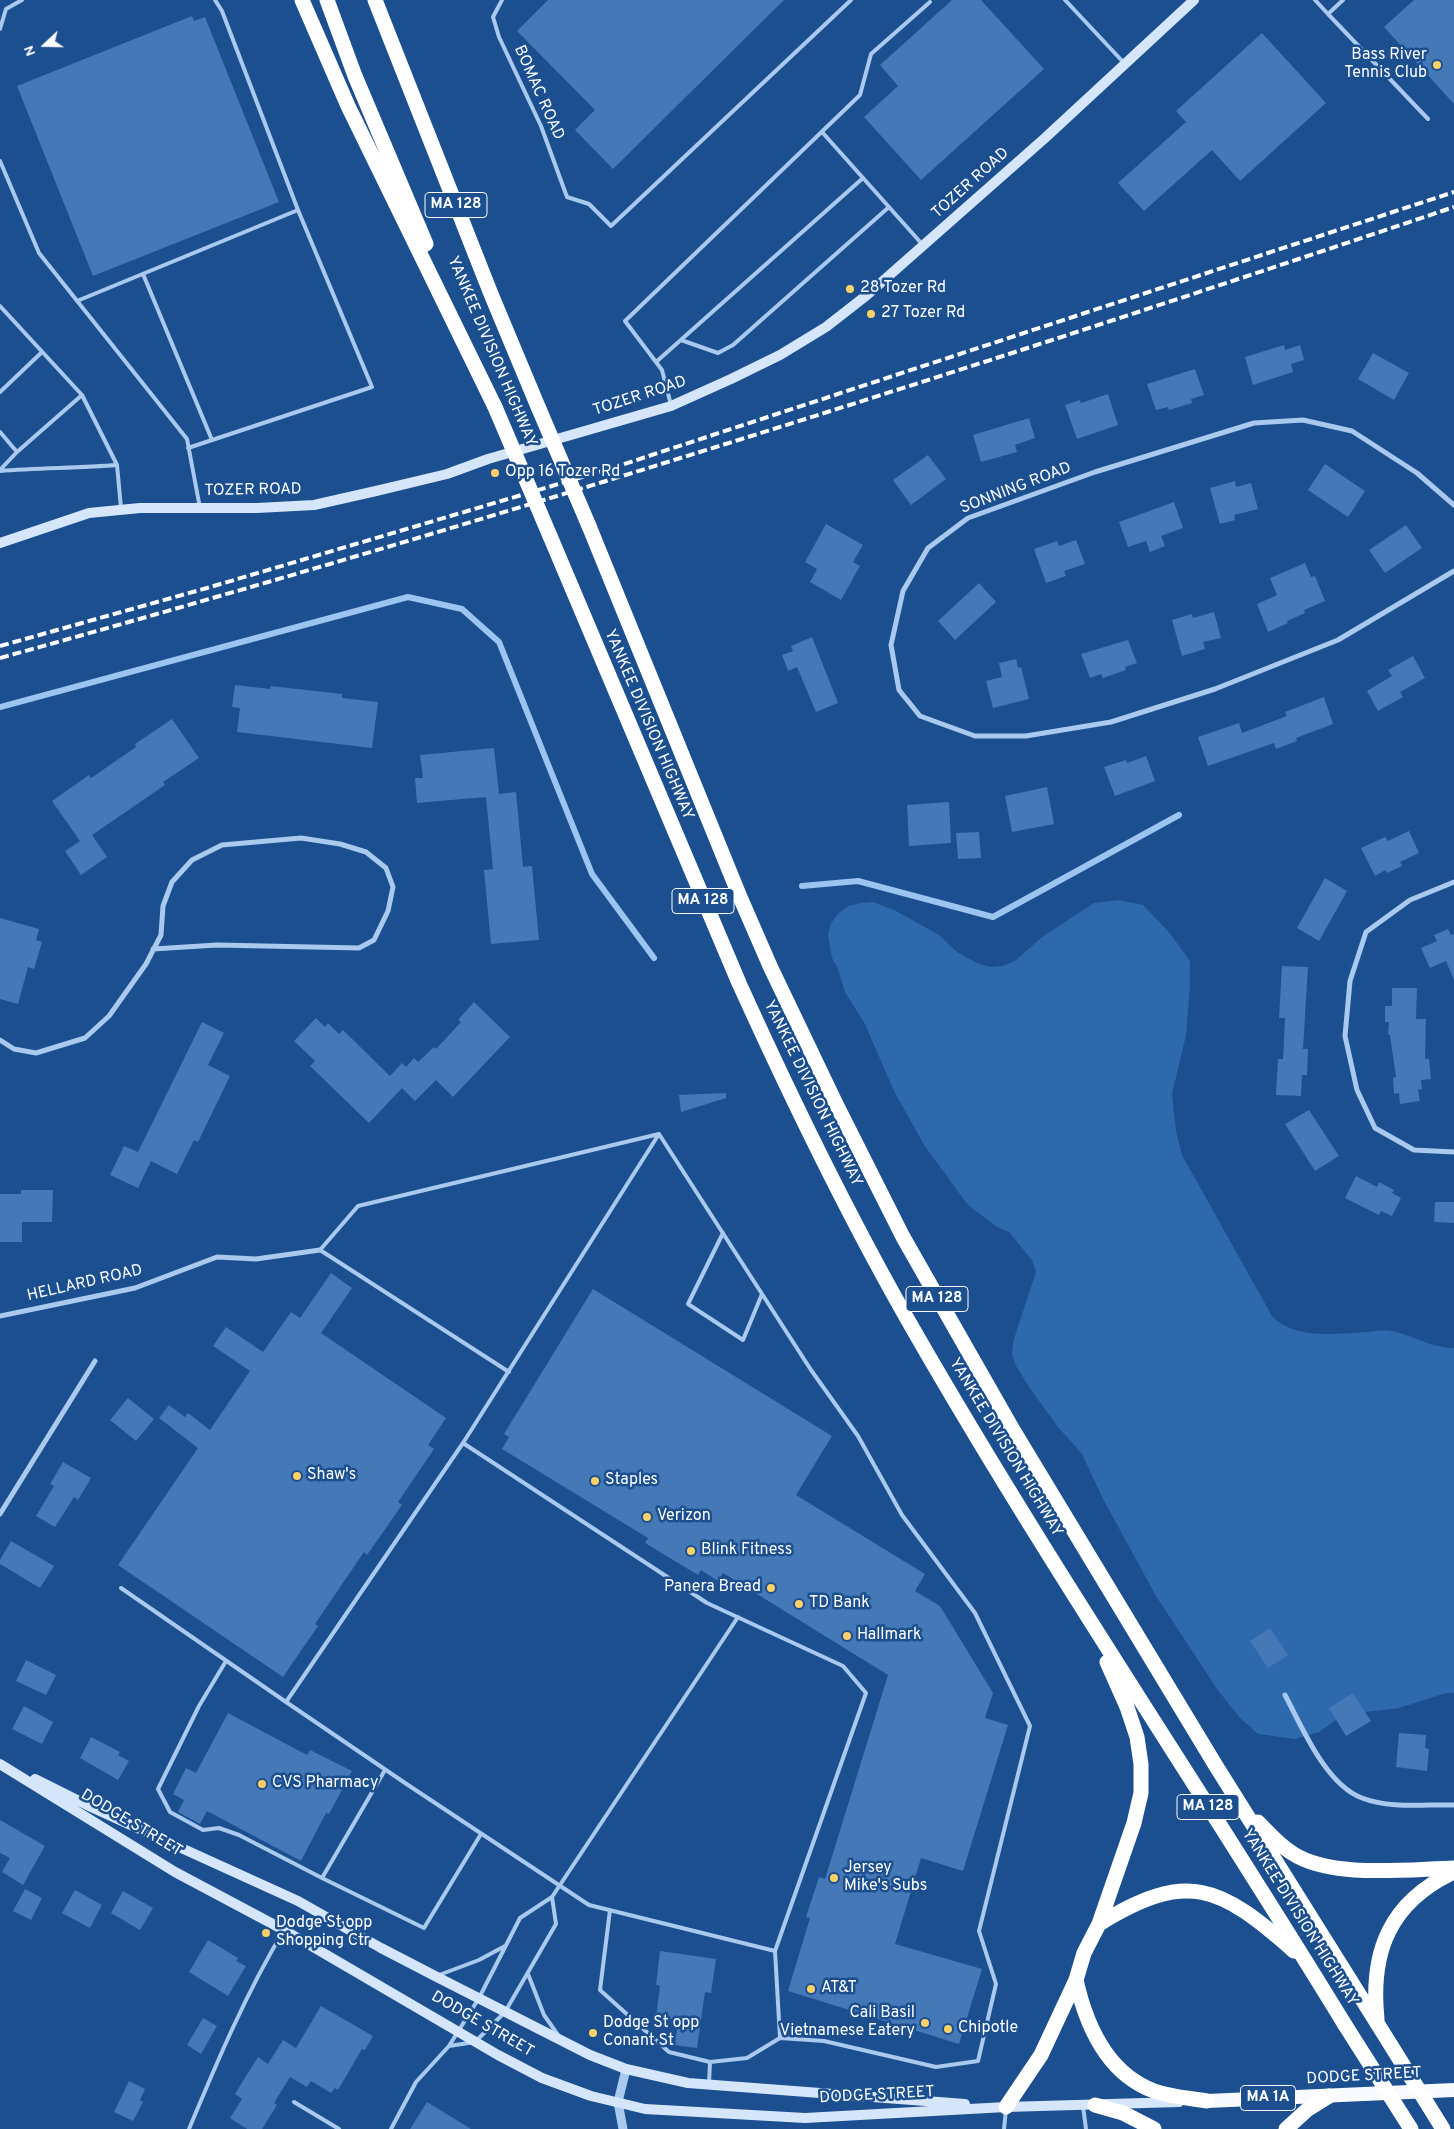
<!DOCTYPE html>
<style>
body{margin:0}
#map{position:relative;width:1454px;height:2129px;overflow:hidden;background:#1b4f8f;font-family:Overpass,sans-serif}
canvas{display:block}
.north{position:absolute;left:20px;top:20px;width:50px;height:50px;-webkit-text-stroke:4px #1b4f8f;paint-order:stroke;rotate:249deg;font-size:14px;font-weight:700;line-height:20px;text-align:center;color:#fff}
.north::after{content:'';display:block;margin:auto;width:18px;height:22px;background:#fff;clip-path:polygon(50% 0,100% 100%,50% 72%,0 100%)}
</style>
<div id="map">
<canvas width="1454" height="2129"></canvas>
<div class="north">N</div>
</div>
<script>
const g = document.querySelector('canvas').getContext('2d');
g.lineJoin = 'round';
function fill(path, color) { g.fillStyle = color; g.fill(path, 'evenodd'); }
function strokePath(path, color, width, dash) { g.strokeStyle = color; g.lineWidth = width; g.lineCap = dash ? 'butt' : 'round'; g.setLineDash(dash || []); g.stroke(path); }
function drawText(font, color, halo, rows, align = 'center') {
  g.font = font + ' Overpass,sans-serif'; g.lineWidth = 5; g.setLineDash([]); g.textBaseline = 'middle'; g.strokeStyle = halo; g.fillStyle = color; for (const [text, x, y, turn = 0] of rows) {
    g.save(); g.translate(x, y); g.rotate((+turn || 0) * Math.PI / 180); g.textAlign = isNaN(turn) ? turn : align; if (halo) g.strokeText(text, 0, 0); g.fillText(text, 0, 0); g.restore();
  }
}
fill(new Path2D(`
 M1118 900 1143 905 1168 931 1190 961V985L1186 1035 1172 1094 1176 1131 1182 1155 1272 1316C1297 1341 1336 1333 1368 1332 1375 1331 1384 1330 1391 1331 1413 1335 1431 1348 1454 1348V1693H1446L1399 1708 1350 1714 1339 1718 1319 1732 1295 1739 1258 1734 1240 1718 1217 1689 1156 1596 1103 1499 1082 1454 1058 1427 1029 1387 1016 1366 1012 1354 1013 1342 1036 1272 1032 1260 1009 1232 997 1227 968 1205 924 1145 894 1091 865 1024 845 992 838 969 832 958 828 935 831 923 839 913 849 906 861 903 873 902 896 911 939 935 957 952 979 964 991 967 1003 966 1015 961 1042 937 1094 903Z`), '#2e69ad');
strokePath(new Path2D(`
 M0 707 408 597 462 609 499 642 592 874 654 958
 M802 886 858 881 993 917 1179 815`), '#9cc4f0', 6);
fill(new Path2D(`
 M548 0H784L613 169 575 130 595 110 517 31Z
 M952 0H981L1044 69 921 180 864 117 898 86 880 65Z
 M1414 0H1454V104L1384 27Z
 M192 16 194 21 205 17 279 202 93 276 17 86Z
 M1262 33 1326 103 1240 181 1212 150 1144 211 1118 183 1186 122 1176 111Z
 M1284 345 1285 350 1300 345 1304 360 1291 364 1293 372 1253 385 1245 357Z
 M1373 353 1409 373 1394 400 1358 379Z
 M1195 369 1204 395 1191 399 1192 403 1169 410 1168 407 1156 410 1147 384Z
 M1108 394 1118 425 1077 439 1065 405 1080 400 1081 403Z
 M1029 418 1035 438 1015 445 1017 452 981 462 973 435Z
 M928 455 946 479 911 505 893 480Z
 M1325 464 1365 491 1348 517 1308 490Z
 M1235 481 1236 487 1251 483 1258 509 1234 515 1235 520 1220 524 1210 488Z
 M1174 502 1183 528 1161 536 1165 546 1150 552 1146 541 1128 547 1119 522Z
 M826 524 863 545 853 562 860 566 841 600 810 582 817 569 805 562Z
 M1406 525 1422 548 1385 573 1369 550Z
 M1076 540 1085 564 1064 571 1066 576 1046 583 1034 549 1057 541 1059 546Z
 M1305 563 1311 577 1315 576 1325 601 1304 610 1305 613 1287 621 1288 623 1268 632 1257 604 1277 595 1270 578Z
 M979 583 996 602 955 640 938 621Z
 M1214 612 1221 638 1203 642 1205 649 1182 656 1172 620 1192 614 1193 618Z
 M812 637 838 703 816 712 797 667 788 671 782 655 793 651 791 646Z
 M1128 640 1137 663 1125 667 1126 670 1103 678 1101 674 1090 678 1081 654Z
 M1413 656 1425 678 1400 692 1403 697 1378 711 1367 691 1392 676 1388 670Z
 M1016 659 1018 668 1021 667 1029 699 993 708 986 681 1002 677 999 663Z
 M235 685 270 689 271 686 342 694V698L378 702 372 748 237 732 240 708 232 707Z
 M1324 697 1333 724 1296 738 1297 741 1276 749 1274 743 1208 766 1198 737 1239 723 1242 733 1287 716 1285 712Z
 M172 719 199 758 163 782 165 785 92 835 107 857 81 875 65 851 80 841 52 801 89 775 91 778 136 747 135 744Z
 M494 748 499 794 516 792 523 867 532 866 539 940 491 944 484 870 493 869 486 797 417 803 415 778H423L420 755Z
 M1146 756 1155 781 1115 796 1104 767 1126 760 1127 763Z
 M1047 787 1054 824 1012 832 1005 796Z
 M949 802 951 843 909 846 907 805Z
 M1409 831 1419 853 1400 862 1402 866 1387 873 1385 870 1375 876 1361 848 1385 837 1388 841Z
 M979 832 981 858 958 859 956 833Z
 M1325 878 1347 891 1319 941 1297 928Z
 M0 918 39 929 36 940 42 942 34 969 28 967 18 1004 0 999Z
 M1448 929 1451 935 1454 934V980L1446 961 1430 968 1421 948 1437 941 1434 935Z
 M1282 966 1308 967 1303 1049H1308L1307 1075H1302L1301 1096 1276 1095 1278 1059H1283L1285 1018H1279Z
 M1392 988H1417L1416 1019H1426L1425 1059H1429L1431 1079 1421 1080 1422 1089 1418 1090 1420 1101 1400 1104 1399 1093 1394 1094 1393 1078 1396 1077 1390 1035H1388L1389 1022H1385V1006H1392Z
 M474 1002 510 1037 453 1097 436 1080 415 1101 402 1088 369 1123 310 1066 315 1061 294 1041 316 1018 325 1027 328 1023 339 1034 343 1030 390 1076 402 1063 406 1067 414 1058 418 1062 434 1047 436 1049 461 1022 458 1020Z
 M202 1022 224 1033 208 1065 230 1076 198 1142 194 1140 177 1174 151 1161 138 1188 110 1175 124 1146 138 1152Z
 M726 1093V1098L681 1112 679 1095Z
 M1309 1110 1339 1156 1315 1171 1285 1124Z
 M1356 1176 1377 1187 1379 1182 1394 1190 1392 1193 1401 1198 1392 1216 1381 1211 1379 1215 1345 1198Z
 M21 1190H53L52 1222H22V1242H0V1194H21Z
 M1435 1202H1454V1223L1434 1222Z
 M331 1273 352 1288 321 1333 446 1418 428 1445 434 1449 398 1502 402 1505 367 1555 364 1552 315 1624 318 1626 283 1677 118 1565 198 1448 159 1418 169 1405 185 1417 188 1413 210 1430 250 1371 213 1346 226 1327 263 1352 291 1312 300 1318Z
 M593 1289 832 1436 796 1495 925 1574 915 1591 940 1606 993 1693 985 1718 1008 1725 963 1871 921 1858 895 1944 982 1969 959 2044 788 1991 810 1918 806 1917 819 1877 825 1879 888 1675 723 1573 718 1581 701 1570 698 1575 645 1543 648 1538 502 1449 509 1437 504 1434Z
 M128 1398 154 1419 136 1441 110 1420Z
 M63 1462 91 1478 78 1500 74 1497 55 1527 36 1516 54 1486 50 1484Z
 M11 1541 54 1566 40 1588 0 1564V1560Z
 M1270 1628 1288 1655 1268 1668 1250 1641Z
 M26 1660 56 1675 46 1695 16 1681Z
 M1353 1693 1371 1721 1346 1736 1329 1708Z
 M24 1706 53 1722 42 1744 12 1729Z
 M228 1713 307 1755 310 1750 352 1771 329 1814 326 1813 301 1861 207 1811 200 1824 178 1812 184 1800 173 1794 186 1768 196 1773Z
 M1399 1733 1426 1735 1425 1748 1429 1749 1427 1771 1396 1767Z
 M91 1737 120 1752 118 1755 129 1761 118 1780 80 1758Z
 M0 1820 45 1846 23 1885 2 1872 10 1858 0 1853Z
 M25 1889 42 1898 31 1920 13 1911Z
 M75 1890 102 1905 90 1928 62 1913Z
 M123 1891 153 1908 140 1930 111 1913Z
 M208 1940 238 1958 236 1961 246 1966 228 1996 189 1972Z
 M660 1951 716 1959 711 1993 705 1992 697 2048 675 2045 678 2020 656 2017 660 1986 656 1985Z
 M321 2006 373 2036 365 2050 362 2049 338 2090 335 2088 331 2093 311 2081 307 2087 290 2077 274 2103 277 2105 262 2129H247L230 2118 242 2099 235 2094 258 2057 268 2064 283 2040 296 2048Z
 M203 2018 217 2026 201 2054 187 2045Z
 M129 2081 145 2089 140 2100 143 2102 133 2121 114 2112Z
 M427 2102 471 2129H410Z`), '#4478b7');
strokePath(new Path2D(`
 M215 0 222 11 298 210
 M502 0 493 17 499 37 541 126 567 197 589 204 611 226 851 0
 M1065 0 1125 64
 M1315 0 1328 14 1343 0
 M1328 14 1428 119
 M0 29 6 9 22 0
 M822 132 922 244
 M0 161 39 253 187 439 200 508
 M143 274 212 440
 M77 301 298 210 372 387 188 448
 M0 306 82 395 117 465 121 508
 M681 340 718 353 733 345 889 207
 M656 362 863 178
 M0 392 41 353
 M671 405 662 370 625 321 860 95 871 54 930 2
 M0 432 17 452
 M0 470 17 452 82 395
 M0 471C39 468 78 468 117 465
 M659 1134 811 1370 858 1436 902 1515 975 1613 1030 1726 979 1931 996 1984 978 2061 936 2067 824 2041 780 2038 775 1951 866 1693 843 1666 707 1603 463 1443 286 1702 408 1785 589 1905 775 1951
 M723 1233 688 1304 743 1340 762 1294
 M463 1443C529 1340 594 1237 659 1134L358 1206 320 1250 509 1372
 M121 1588 286 1702
 M226 1661 199 1706 158 1789 170 1812 203 1830 219 1828 239 1835 322 1878
 M385 1770 322 1878 424 1928 481 1834
 M552 1897 738 1617
 M610 1910 600 1990 669 2052 710 2062 709 2084
 M528 1974 544 2015 558 2035
 M439 1975 479 1960 505 1946
 M710 2062 747 2058 780 2038
 M294 2102 339 2129
 M1083 2106 1086 2129
 M189 2129C217 2062 246 1993 284 1930
 M391 2129 416 2082 449 2046 479 1998 520 1918 552 1897 556 1924 505 2012 475 2042 449 2046
 M1004 2129 1006 2110`), '#a9c9ee', 4);
strokePath(new Path2D(`
 M1454 505 1417 473 1352 431 1303 420 1254 423 1095 472 968 518 928 548 903 591 891 645 899 690 920 716 975 736H1026L1111 722 1215 689 1338 640 1454 571
 M1454 882 1410 900 1366 932 1350 981 1345 1036 1357 1090 1375 1128 1414 1150 1454 1152
 M0 1040 14 1049 36 1053 85 1038 109 1016 146 964 161 935 163 906 172 882 192 860 222 845 301 838 340 844 366 852 386 868 393 887 388 911 374 940 359 948 217 945 153 949
 M0 1316 135 1288 217 1257 256 1259 320 1250
 M0 1514 95 1361
 M1285 1695C1302 1727 1326 1785 1362 1798 1391 1809 1424 1804 1454 1805`), '#a9c9ee', 5);
strokePath(new Path2D(`
 M623 2129 618 2102 626 2069`), '#a9c9ee', 9);
strokePath(new Path2D(`
 M0 543 89 513 140 508H257L314 505 376 491 447 474 488 459 671 406 731 379 780 355 826 327 867 295 1045 138 1194 0
 M0 1764 175 1872 284 1930 498 2055 542 2078 591 2096 645 2109 805 2118 1006 2107 1179 2102
 M35 1779 91 1807 298 1901 381 1948 435 1976 590 2055 626 2069 688 2083 965 2104`), '#d6e6fa', 10);
strokePath(new Path2D(`
 M1207 2101 1454 2090`), '#f8faff', 14);
strokePath(new Path2D(`
 M302 0 348 106 495 407
 M327 0 355 76 426 244
 M375 0 491 294 539 409
 M589 526 740 897 770 966 835 1102 903 1237 1013 1430 1216 1766 1377 2023
 M550 536 739 983C792 1100 849 1218 913 1329 1049 1566 1203 1792 1345 2025
 M1258 1822C1269 1833 1279 1845 1292 1853 1331 1879 1408 1869 1454 1868
 M1099 1924C1188 1869 1220 1886 1294 1951
 M1076 1980C1086 2025 1106 2073 1154 2091 1171 2097 1189 2098 1207 2101
 M1377 2019C1370 1951 1390 1902 1454 1872
 M1095 2105 1123 2113 1154 2129
 M1006 2107 1041 2055 1076 1980 1084 1953 1099 1924 1134 1823 1141 1793V1764L1137 1737 1127 1707 1107 1662
 M1286 2129 1308 2109 1329 2096`), '#fff', 15);
strokePath(new Path2D(`
 M0 646 207 588 606 470 1454 192
 M0 658C489 523 973 369 1454 207`), '#fff', 4, [9, 4]);
strokePath(new Path2D(`
 M495 407 550 536
 M539 409 589 526
 M1377 2023 1443 2129
 M1345 2025 1411 2129`), '#fff', 15);
for (const [x, y, r, color] of [
 [1437,65,5,"#ffd166"],
 [850,289,5,"#ffd166"],
 [871,314,5,"#ffd166"],
 [495,473,5,"#ffd166"],
 [297,1476,5,"#ffd166"],
 [595,1481,5,"#ffd166"],
 [647,1517,5,"#ffd166"],
 [691,1551,5,"#ffd166"],
 [771,1588,5,"#ffd166"],
 [799,1604,5,"#ffd166"],
 [847,1636,5,"#ffd166"],
 [262,1784,5,"#ffd166"],
 [834,1878,5,"#ffd166"],
 [266,1933,5,"#ffd166"],
 [811,1989,5,"#ffd166"],
 [925,2023,5,"#ffd166"],
 [948,2029,5,"#ffd166"],
 [593,2033,5,"#ffd166"]
]) { const dot = new Path2D(); dot.arc(x, y, r, 0, 2 * Math.PI); g.fillStyle = color; g.fill(dot); strokePath(dot, '#1b4f8f', 2); }
for (const [x, y, w] of [
 [456,205,62],
 [703,901,62],
 [937,1299,62],
 [1208,1807,62],
 [1268,2098,55]
]) { const box = new Path2D(); box.roundRect(x - w / 2, y - 12.5, w, 25, 4); g.fillStyle = '#1b4f8f'; g.fill(box); strokePath(box, '#fff', 1); }
drawText('bold 15px', '#fff', null, [
 ["MA 128",456,205],
 ["MA 128",703,901],
 ["MA 128",937,1299],
 ["MA 128",1208,1807],
 ["MA 1A",1268,2098]
]);
drawText('16px', '#fff', '#1b4f8f', [
 ["Bass River",1427,56,"right"],
 ["Tennis Club",1427,74,"right"],
 ["28 Tozer Rd",860,289],
 ["27 Tozer Rd",881,314],
 ["Opp 16 Tozer Rd",505,473],
 ["Shaw's",307,1476],
 ["Staples",605,1481],
 ["Verizon",657,1517],
 ["Blink Fitness",701,1551],
 ["Panera Bread",761,1588,"right"],
 ["TD Bank",809,1604],
 ["Hallmark",857,1636],
 ["CVS Pharmacy",272,1784],
 ["Jersey",844,1869],
 ["Mike's Subs",844,1887],
 ["Dodge St opp",276,1924],
 ["Shopping Ctr",276,1942],
 ["AT&T",821,1989],
 ["Cali Basil",915,2014,"right"],
 ["Vietnamese Eatery",915,2032,"right"],
 ["Dodge St opp",603,2024],
 ["Conant St",603,2042],
 ["Chipotle",958,2029]
], 'left');
drawText('16px', '#fff', '#1b4f8f', [
 ["BOMAC ROAD",538,93,66],
 ["TOZER ROAD",971,184,-42],
 ["YANKEE DIVISION HIGHWAY",491,352,67],
 ["TOZER ROAD",640,397,-18],
 ["SONNING ROAD",1016,489,-21],
 ["TOZER ROAD",253,491,-1],
 ["YANKEE DIVISION HIGHWAY",648,725,67],
 ["YANKEE DIVISION HIGHWAY",812,1094,64],
 ["HELLARD ROAD",85,1284,-13],
 ["YANKEE DIVISION HIGHWAY",1005,1448,59],
 ["DODGE STREET",131,1824,31],
 ["YANKEE DIVISION HIGHWAY",1299,1918,58],
 ["DODGE STREET",482,2025,30],
 ["DODGE STREET",1364,2077,-3],
 ["DODGE STREET",877,2096,-3]
]);
</script>
